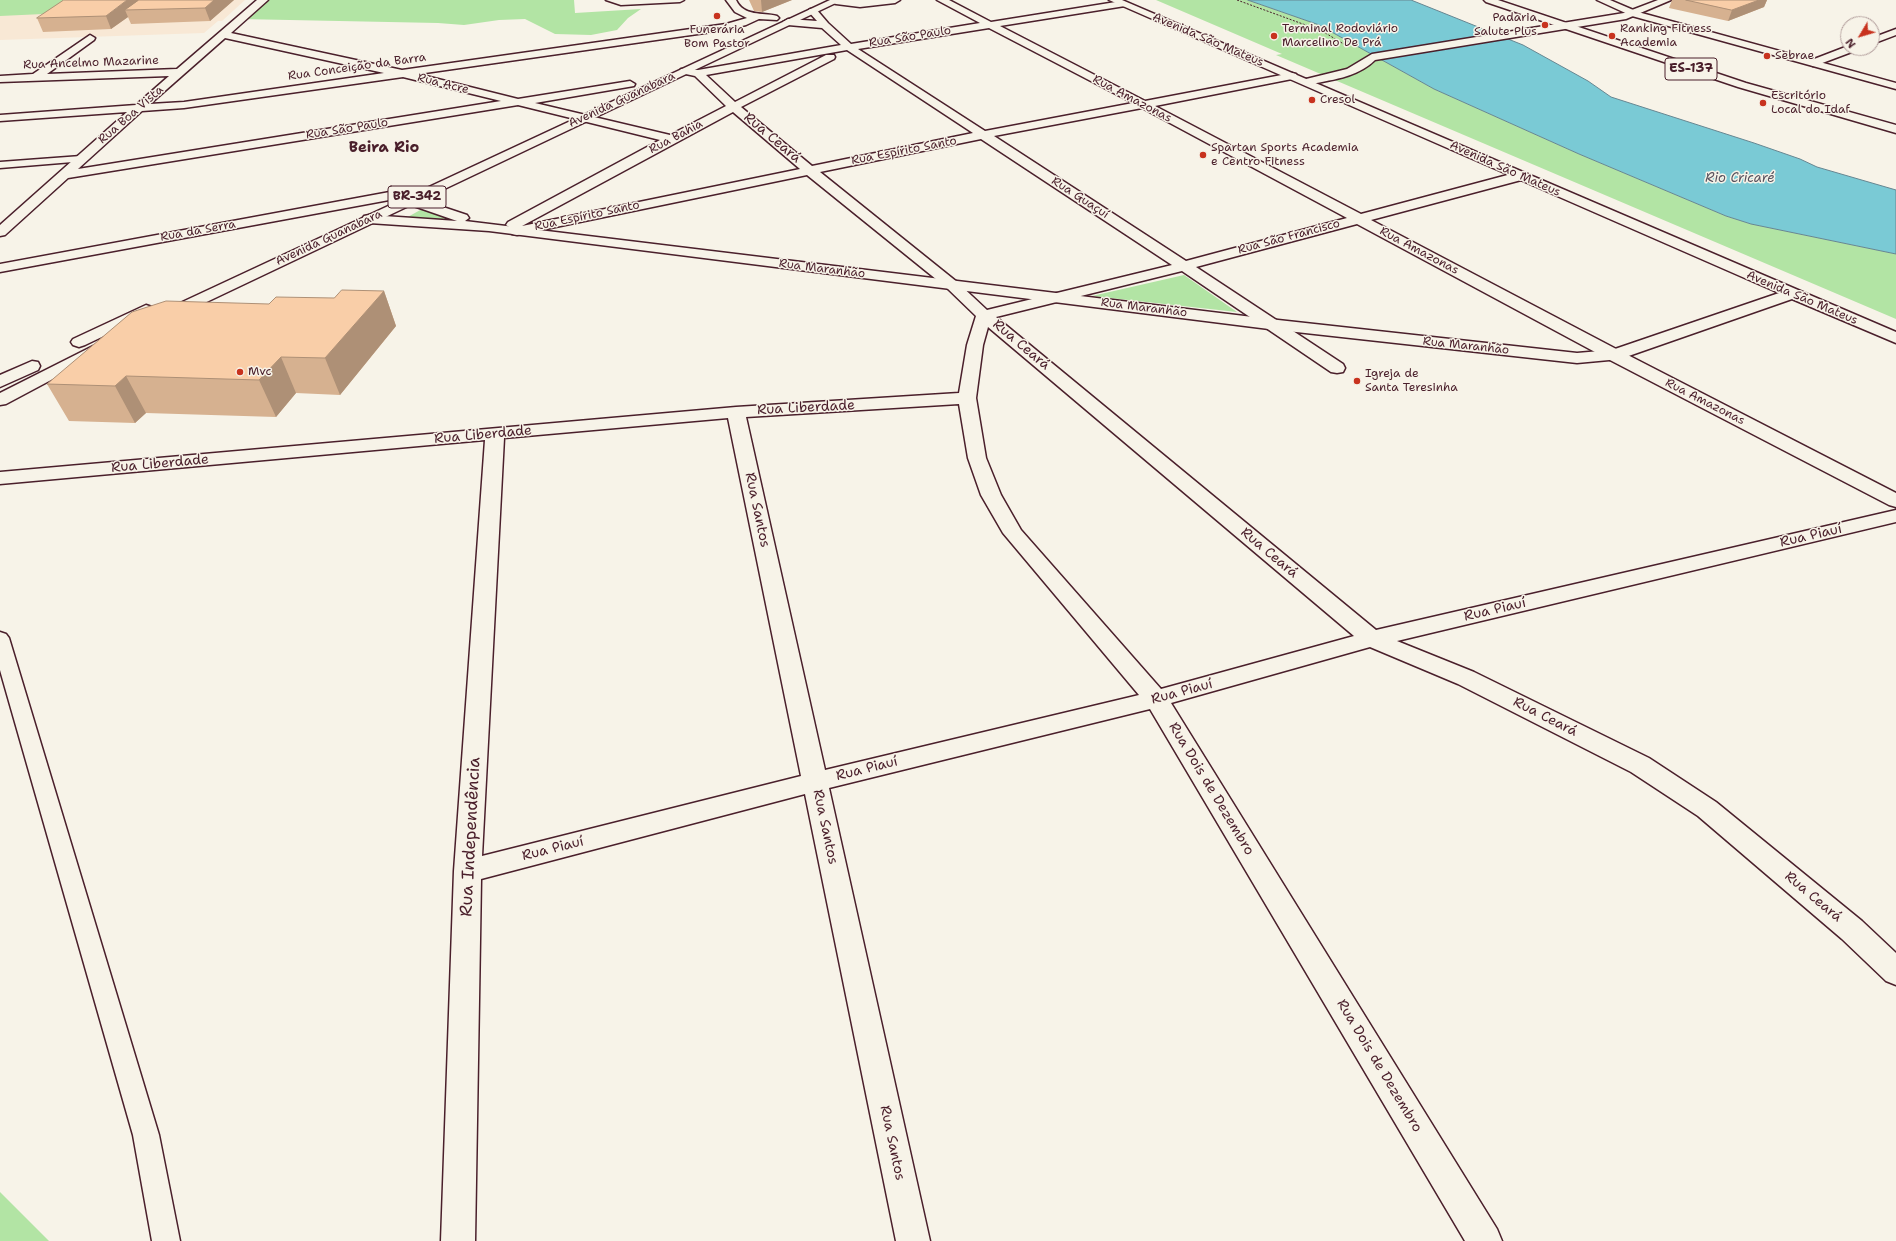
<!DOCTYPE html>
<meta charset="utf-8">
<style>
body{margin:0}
#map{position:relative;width:1896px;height:1241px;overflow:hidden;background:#f7f3e8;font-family:"Shantell Sans",sans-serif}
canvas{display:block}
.north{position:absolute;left:1840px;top:16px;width:40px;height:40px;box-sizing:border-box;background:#f7f3e8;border:1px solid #b29e9c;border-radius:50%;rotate:232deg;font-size:11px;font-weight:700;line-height:16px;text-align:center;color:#4a1f2b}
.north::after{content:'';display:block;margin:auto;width:14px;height:18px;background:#c8321e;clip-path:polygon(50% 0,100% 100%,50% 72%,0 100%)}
</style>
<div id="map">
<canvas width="1896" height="1241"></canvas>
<div class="north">N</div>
</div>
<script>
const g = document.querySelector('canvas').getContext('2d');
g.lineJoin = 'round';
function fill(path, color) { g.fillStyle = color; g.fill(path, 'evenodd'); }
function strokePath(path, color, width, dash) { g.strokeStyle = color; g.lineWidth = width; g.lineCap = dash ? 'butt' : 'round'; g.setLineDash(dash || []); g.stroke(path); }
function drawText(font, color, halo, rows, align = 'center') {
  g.font = font + ' "Shantell Sans",sans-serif'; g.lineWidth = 3; g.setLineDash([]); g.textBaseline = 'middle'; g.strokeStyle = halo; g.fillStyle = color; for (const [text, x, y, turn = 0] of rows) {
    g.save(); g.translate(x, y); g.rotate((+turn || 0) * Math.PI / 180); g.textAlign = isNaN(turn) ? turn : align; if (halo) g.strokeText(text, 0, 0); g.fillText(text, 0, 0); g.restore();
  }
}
fill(new Path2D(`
 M0 0H245L222 21H218L204 33 0 40Z`), '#f8e8d5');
fill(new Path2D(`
 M0 0H84L65 13 0 16Z
 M260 0H574L575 13 641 9 628 18 617 30 591 35 555 34 525 19 499 20 464 25 438 23 240 19Z
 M1156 0H1248L1319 25 1434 89 1579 154 1726 216 1751 224 1896 254V319L1276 55 1282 54Z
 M422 209 462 222 406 218Z
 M1184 275 1237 312 1092 296Z
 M0 1192 49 1241H0Z`), '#b2e4a4');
const water = new Path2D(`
 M1248 0H1411L1523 45 1588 81 1611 97 1754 143 1800 159 1817 167 1896 190V254L1751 224 1726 216 1579 154 1434 89 1319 25Z`);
fill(water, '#7acad5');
strokePath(water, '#678691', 1);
const lane = new Path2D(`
 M606 0H684L680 2 621 5Z
 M81 156 85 157 86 159 85 161 0 168V162Z
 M0 632 6 634 9 638 159 1135 180 1241H152L133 1135 0 670Z`);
const street = new Path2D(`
 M257 0H268L231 33 402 70 726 24 747 18 735 12 726 0H736C744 17 762 12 777 16L779 18 777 20 759 19 746 25 726 30 418 74 518 99 630 81 635 84 634 86 535 103 670 135 726 106 695 76 681 73 680 71 681 69 698 70 841 45 822 28 788 25 783 22 788 19 817 21 808 11 810 9H816L828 23 851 44 980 23 937 0H949L991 22 1122 1 1127 4 1125 6 1000 26 1145 101 1292 73 1296 74 1297 76 1296 78 1292 79 1155 106 1361 214 1515 173H1525L1526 176 1525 179 1371 220 1620 351 1896 493V507L1889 505 1608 359 1357 224 1196 267 1343 364 1345 368 1343 372 1337 373 1331 372 1182 271 996 317 1376 630 1896 510V522L1397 641 1474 672 1649 758 1716 802 1862 921 1896 953V985L1886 981 1842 939 1698 816 1631 772 1458 684 1370 647 1171 703 1497 1229 1502 1241H1465L1150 709 829 788 930 1241H896L805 794 481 879 475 1241H441L454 871 485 440 0 484V472L736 407 959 393 967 345 976 316 947 288 807 175 517 235 512 234 510 231 512 229 506 225 508 222 660 140 518 105 68 178 5 235 0 236V225L127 112 0 121V115L136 105 169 76 0 82V76L33 74 90 35 95 38 94 40 47 74 177 69ZM989 28 1133 103 985 131 858 49ZM225 38 384 73 184 102 150 104ZM847 50 973 133 812 166 741 107 834 59 835 57 834 55H826L735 102 706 75ZM403 77 501 101 78 169 142 111 184 108ZM1142 108 1347 218 1186 261 994 136ZM733 112 800 169 522 226ZM981 139 1172 265 987 310 957 282 820 172ZM988 327 1354 636 1161 689 1021 530 1001 495 986 458 976 398 983 345ZM959 404 968 458 981 495 1003 533 1139 695 825 770 746 417ZM728 418 801 776 482 856 504 438Z
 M832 0H900L895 3 860 7 836 4 833 3Z
 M1658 0H1671L1626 19 1375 60C1357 78 1330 80 1306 85L1301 82 1302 80 1347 69 1372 54 1624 13Z
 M1896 29V35L1872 44V38Z
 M1848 46V48H1858L1857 50 1817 65 1813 66 1808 63 1809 61Z
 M395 191 400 192 402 195 400 198 0 272V264Z`);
const secondary = new Path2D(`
 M1109 0H1122L1896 332V343L1792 299 1620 359 1577 363 1269 329 489 231 369 223 364 222 362 219 364 216 369 215 457 221 405 203 403 200 405 197 410 196 467 215 469 218 465 221 1269 319 1577 353 1612 350 1779 293Z`);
const primary = new Path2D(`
 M830 0H842L175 317 169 319 163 317 161 314 163 311Z
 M1484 0H1498L1746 83 1896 125V133L1738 87 1486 2Z
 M1597 0H1610L1638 12 1896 83V89L1632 16Z
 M146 305 152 307 154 310 152 313 85 345 79 347 73 345 71 342 73 339Z
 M105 340 111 342 113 345 111 348 6 404 0 405V393Z
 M32 361 38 362 40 366 38 370 0 387V375Z`);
strokePath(lane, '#4a1f2b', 3);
strokePath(street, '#4a1f2b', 3);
strokePath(secondary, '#4a1f2b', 3);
strokePath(primary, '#4a1f2b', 3);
strokePath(new Path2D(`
 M1237 0 1322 31 1347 46`), '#4a1f2b', 1, [2, 1.5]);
fill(lane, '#f7f3e8');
fill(street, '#f7f3e8');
fill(secondary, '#f7f3e8');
fill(primary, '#f7f3e8');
fill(new Path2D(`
 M234 0 210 21 131 24 128 17 111 29 43 32 37 18Z
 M749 0H792L762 12 754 11Z
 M1672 0H1767L1764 7 1728 21 1669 8Z
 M384 291 396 326 340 395 296 393 276 417 146 413 135 423 69 421 47 384 334 298Z`), '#d6b190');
fill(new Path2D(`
 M127 0H149L125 10 128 17 111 29 106 16Z
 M214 0H234L210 21 205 8Z
 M761 0H792L762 12Z
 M1759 0H1767L1764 7 1728 21 1732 10Z
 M384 291 396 326 340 395 325 358Z
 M281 357 296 393 276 417 259 380Z
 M126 376 146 413 135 423 115 386Z`), '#ae9076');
const building = new Path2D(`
 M64 0H127L106 16 37 18Z
 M139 0H214L205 8 125 10Z
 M1686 0H1759L1732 10Z
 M342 290 384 291 325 358 281 357 259 380 126 376 115 386 47 384 132 312 166 301 269 304 276 297 334 298Z`);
fill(building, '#f9cea8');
strokePath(building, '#ae9076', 1);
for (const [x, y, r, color] of [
 [717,16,4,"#c8321e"],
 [1545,25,4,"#c8321e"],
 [1274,36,4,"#c8321e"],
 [1612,36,4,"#c8321e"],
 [1767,56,4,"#c8321e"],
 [1312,100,4,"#c8321e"],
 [1763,103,4,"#c8321e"],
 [1203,155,4,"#c8321e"],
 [240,372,4,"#c8321e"],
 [1357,381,4,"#c8321e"]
]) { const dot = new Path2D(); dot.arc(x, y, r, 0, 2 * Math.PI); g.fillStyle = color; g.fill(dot); strokePath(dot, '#f7f3e8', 1.5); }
drawText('12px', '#4a1f2b', '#f7f3e8', [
 ["Padaria",1537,18,"right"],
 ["Salute Plus",1537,32,"right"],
 ["Terminal Rodoviário",1282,29],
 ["Marcelino De Prá",1282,43],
 ["Ranking Fitness",1620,29],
 ["Academia",1620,43],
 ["Funerária",717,30,"center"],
 ["Bom Pastor",717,44,"center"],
 ["Sebrae",1775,56],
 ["Escritório",1771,96],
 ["Local do Idaf",1771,110],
 ["Cresol",1320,100],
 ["Spartan Sports Academia",1211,148],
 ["e Centro Fitness",1211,162],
 ["Mvc",248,372],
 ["Igreja de",1365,374],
 ["Santa Teresinha",1365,388]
], 'left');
drawText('12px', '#4a1f2b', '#f7f3e8', [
 ["Rua São Paulo",910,37,-9],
 ["Avenida São Mateus",1208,40,23],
 ["Rua Ancelmo Mazarine",91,63,-2],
 ["Rua Conceição da Barra",357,67,-8],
 ["Rua Acre",443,84,14],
 ["Rua Amazonas",1132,99,28],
 ["Avenida Guanabara",622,100,-25],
 ["Rua Boa Vista",131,115,-41],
 ["Rua São Paulo",347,129,-9],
 ["Rua Bahia",676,137,-28],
 ["Rua Espírito Santo",904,151,-11],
 ["Avenida São Mateus",1505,169,24],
 ["Rua Guaçuí",1080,198,33],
 ["Rua Espírito Santo",587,216,-12],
 ["Rua da Serra",198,231,-10],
 ["Rua São Francisco",1289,237,-15],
 ["Avenida Guanabara",329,238,-25],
 ["Rua Amazonas",1419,251,28],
 ["Rua Maranhão",822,269,7],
 ["Avenida São Mateus",1802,298,23],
 ["Rua Maranhão",1144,308,7],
 ["Rua Maranhão",1466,346,6],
 ["Rua Amazonas",1705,402,27]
]);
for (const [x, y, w] of [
 [1691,69,52],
 [417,197,58]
]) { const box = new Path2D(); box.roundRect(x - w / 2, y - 11, w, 22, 3); g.fillStyle = '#f7f3e8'; g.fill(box); strokePath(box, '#4a1f2b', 1); }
drawText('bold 13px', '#4a1f2b', null, [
 ["ES-137",1691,69],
 ["BR-342",417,197]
]);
drawText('italic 13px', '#58525e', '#f7f3e8', [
 ["Rio Cricaré",1740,179]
]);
drawText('14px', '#4a1f2b', '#f7f3e8', [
 ["Rua Ceará",772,138,40],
 ["Rua Ceará",1021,345,40],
 ["Rua Liberdade",806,408,-3],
 ["Rua Liberdade",483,435,-5],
 ["Rua Liberdade",160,464,-5],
 ["Rua Santos",757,510,78],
 ["Rua Piauí",1811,536,-13],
 ["Rua Ceará",1269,553,40],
 ["Rua Piauí",1495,610,-13],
 ["Rua Piauí",1182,692,-15],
 ["Rua Ceará",1545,717,27],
 ["Rua Piauí",867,769,-14],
 ["Rua Dois de Dezembro",1211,789,59],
 ["Rua Santos",825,827,78],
 ["Rua Piauí",553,849,-14],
 ["Rua Ceará",1813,897,40],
 ["Rua Dois de Dezembro",1379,1066,59],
 ["Rua Santos",892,1143,78]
]);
drawText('bold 15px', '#4a1f2b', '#f7f3e8', [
 ["Beira Rio",384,148]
]);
drawText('17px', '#4a1f2b', '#f7f3e8', [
 ["Rua Independência",471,837,-87]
]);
</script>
